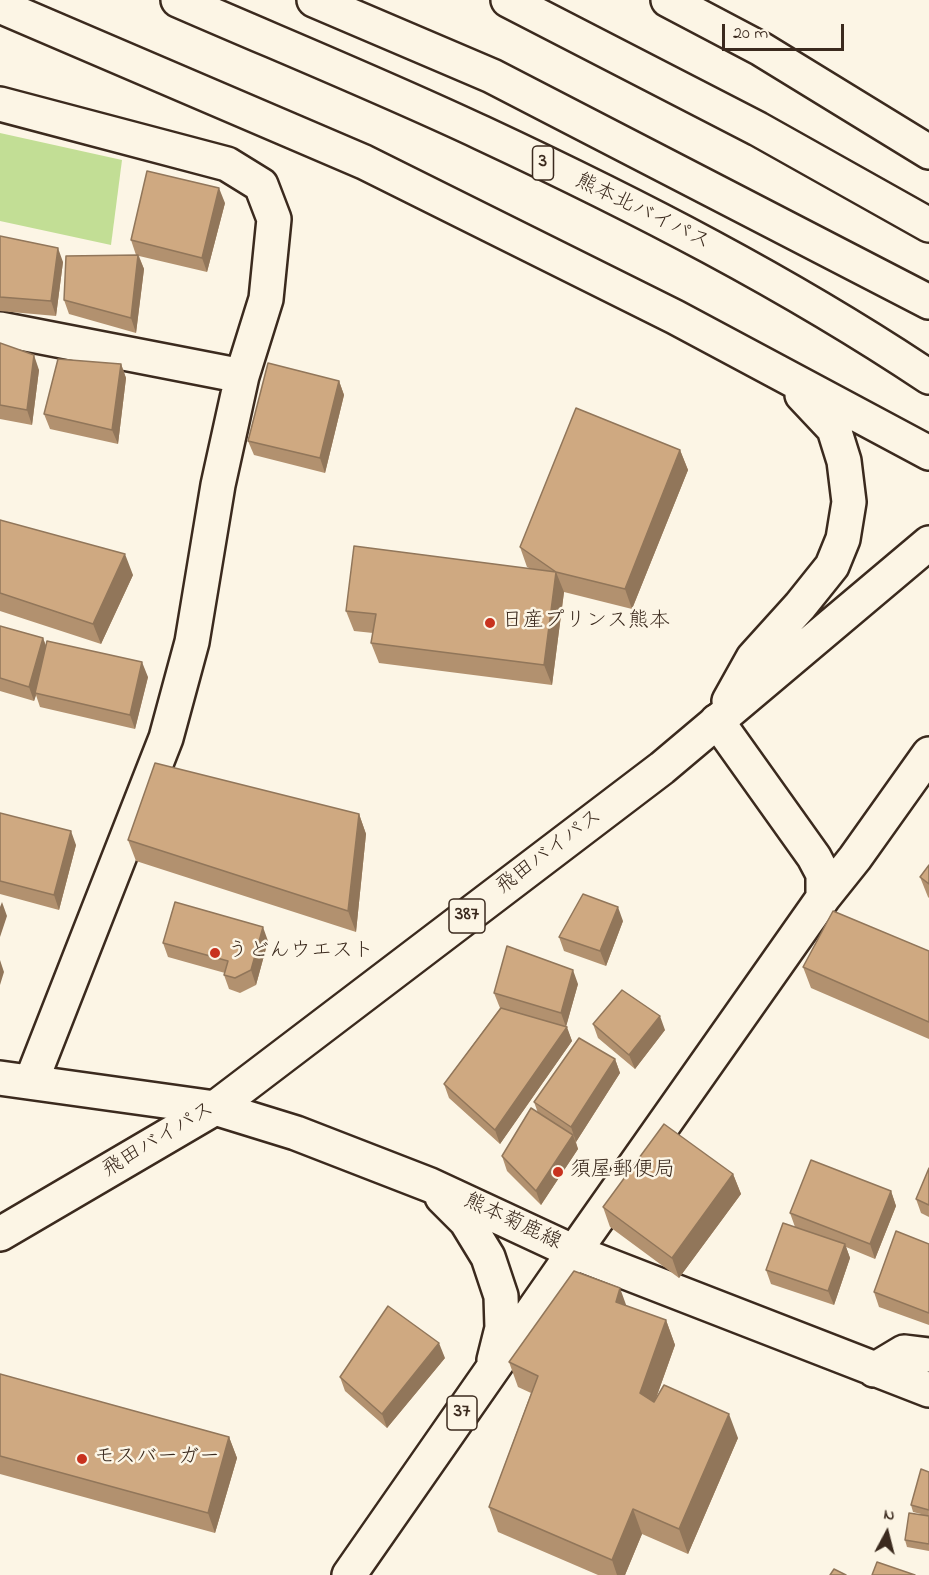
<!DOCTYPE html>
<meta charset="utf-8">
<style>
body{margin:0}
#map{position:relative;width:929px;height:1575px;overflow:hidden;background:#fcf5e5;font-family:"Indie Flower",sans-serif}
canvas{display:block}
.north{position:absolute;left:857px;top:1503px;width:60px;height:60px;-webkit-text-stroke:4px #fcf5e5;paint-order:stroke;rotate:7deg;font-size:16px;font-weight:700;line-height:24px;text-align:center;color:#3b2a1e}
.north::after{content:'';display:block;margin:auto;width:21px;height:27px;background:#3b2a1e;clip-path:polygon(50% 0,100% 100%,50% 72%,0 100%)}
.scale{position:absolute;left:722px;top:24px;width:122px;height:27px;box-sizing:border-box;border:3px solid #3b2a1e;border-top:0;padding-left:8px;font-size:18px;line-height:21px;white-space:nowrap;color:#3b2a1e;-webkit-text-stroke:4px #fcf5e5;paint-order:stroke}
</style>
<div id="map">
<canvas width="929" height="1575"></canvas>
<div class="north">N</div>
<div class="scale">20 m</div>
</div>
<script>
const g = document.querySelector('canvas').getContext('2d');
g.lineJoin = 'round';
function fill(path, color) { g.fillStyle = color; g.fill(path, 'evenodd'); }
function strokePath(path, color, width, dash) { g.strokeStyle = color; g.lineWidth = width; g.lineCap = dash ? 'butt' : 'round'; g.setLineDash(dash || []); g.stroke(path); }
function drawText(font, color, halo, rows, align = 'center') {
  g.font = font + ' "Indie Flower","Klee One",sans-serif'; g.lineWidth = 5; g.setLineDash([]); g.textBaseline = 'middle'; g.strokeStyle = halo; g.fillStyle = color; for (const [text, x, y, turn = 0] of rows) {
    g.save(); g.translate(x, y); g.rotate((+turn || 0) * Math.PI / 180); g.textAlign = isNaN(turn) ? turn : align; if (halo) g.strokeText(text, 0, 0); g.fillText(text, 0, 0); g.restore();
  }
}
fill(new Path2D(`
 M0 133 122 160 111 245 0 221Z`), '#c2de95');
const minor = new Path2D(`
 M668 0 761 49 929 152
 M0 104 227 164 261 185 274 219 266 299 242 376 218 485 192 642 166 738 31 1082
 M0 329 242 376
 M717 721 814 857 823 874V898
 M929 754 855 858 823 898 574 1252 929 1390
 M0 1078 215 1108
 M874 1370 904 1352 929 1355`);
const major = new Path2D(`
 M215 1108 296 1133 430 1185 574 1252 349 1575
 M442 1197 466 1221 488 1257 501 1296 502 1328 494 1360`);
const highway = new Path2D(`
 M178 0C279 44 382 86 482 133 636 205 788 283 929 377
 M314 0 492 76 929 302
 M508 0 758 129 929 225
 M0 6 364 162 675 317 929 453
 M729 701 753 658 800 606 832 566 843 539 849 502 844 461 834 429 802 395
 M0 1234 215 1108 662 768 929 543`);
strokePath(minor, '#3b2a1e', 38);
strokePath(major, '#3b2a1e', 38);
strokePath(highway, '#3b2a1e', 38);
strokePath(minor, '#fcf5e5', 33);
strokePath(major, '#fcf5e5', 33);
strokePath(highway, '#fcf5e5', 33);
fill(new Path2D(`
 M225 203 207 272 139 256 144 269 136 333 69 314 64 300 136 255 131 240Z
 M0 236 63 262 56 316 0 311Z
 M0 343 39 370 32 425 0 419Z
 M121 364 126 378 118 444 50 429 44 414Z
 M339 381 344 395 325 473 254 455 248 441Z
 M680 450 688 470 632 609 564 592 552 685 379 663 371 643 373 633 354 631 346 611 529 568 527 567 520 547Z
 M0 520 133 575 101 644 0 611Z
 M0 626 43 638 46 646 148 677 135 729 40 707 36 695 34 701 0 691Z
 M0 813 76 845 59 910 0 894Z
 M359 814 366 834 356 932 136 861 128 840Z
 M929 865V898L928 897 920 877Z
 M623 921 606 966 564 951 559 937Z
 M268 941 256 985 240 993 229 989 224 975 225 973 168 957 163 943Z
 M929 951V1039L811 988 803 967Z
 M578 984 566 1026 572 1041 500 1144 449 1098 444 1084 500 1008 494 993Z
 M593 1024 665 1030 635 1069 598 1038Z
 M615 1059 620 1073 576 1142 578 1149 541 1205 507 1171 502 1156 538 1113 534 1102Z
 M929 1168V1217L921 1213 916 1199Z
 M733 1174 741 1194 679 1278 610 1227 603 1207Z
 M891 1191 896 1206 875 1259 846 1247 850 1258 834 1305 771 1284 766 1270 795 1227 790 1213Z
 M929 1244V1325L879 1307 874 1292Z
 M627 1306 666 1320 675 1345 656 1398 738 1438 688 1554 642 1534 625 1575H598L498 1532 489 1507 531 1393 518 1387 509 1362Z
 M445 1358 387 1428 345 1391 340 1377Z
 M0 1374 229 1437 237 1458 215 1533 0 1474Z
 M929 1472V1551L907 1547 905 1540 921 1514 913 1512 911 1505Z`), '#b2916f');
fill(new Path2D(`
 M219 188 225 203 207 272 202 258Z
 M58 248 63 262 56 316 51 301Z
 M138 255 144 269 136 333 131 318Z
 M34 355 39 370 32 425 27 410Z
 M121 364 126 378 118 444 112 430Z
 M339 381 344 395 325 473 320 458Z
 M680 450 688 470 632 609 625 589Z
 M125 554 133 575 101 644 93 624Z
 M556 572 564 592 552 685 544 665Z
 M43 638 48 652 35 693 36 695 34 701 29 687Z
 M142 662 148 677 135 729 130 715Z
 M359 814 366 834 356 932 348 911Z
 M71 831 76 845 59 910 54 895Z
 M2 902 7 916 0 937V907Z
 M618 907 623 921 606 966 600 951Z
 M263 927 268 941 256 985 251 970Z
 M0 960 4 972 0 985Z
 M573 970 578 984 566 1027 561 1013Z
 M660 1016 665 1030 635 1069 629 1055Z
 M567 1027 572 1041 500 1144 495 1130Z
 M615 1059 620 1073 576 1142 571 1127Z
 M573 1135 578 1149 541 1205 536 1191Z
 M733 1174 741 1194 679 1278 672 1258Z
 M891 1191 896 1206 875 1259 870 1244Z
 M845 1244 850 1258 834 1305 828 1291Z
 M620 1288 629 1313 616 1302Z
 M666 1320 675 1345 649 1418 640 1393Z
 M439 1343 445 1358 387 1428 382 1414Z
 M729 1414 738 1438 688 1554 679 1529Z
 M229 1437 237 1458 215 1533 208 1513Z
 M633 1509 642 1534 625 1575H617L612 1560Z`), '#91765a');
const building = new Path2D(`
 M147 171 219 188 202 258 131 240Z
 M0 236 58 248 51 301 0 297Z
 M138 255 131 318 64 300 66 256Z
 M0 343 34 355 27 410 0 405Z
 M58 359 121 364 112 430 44 414Z
 M268 363 339 381 320 458 248 441Z
 M576 408 680 450 625 589 556 572 544 665 371 643 376 614 346 611 354 546 556 572 520 547Z
 M0 520 125 554 93 624 0 593Z
 M0 626 43 638 29 687 0 678Z
 M47 641 142 662 130 715 35 693Z
 M155 763 359 814 348 911 128 840Z
 M0 813 71 831 54 895 0 881Z
 M929 865V884L920 877Z
 M583 894 618 907 600 951 559 937Z
 M175 902 263 927 251 970 235 978 224 975 228 961 163 943Z
 M833 911 929 951V1022L803 967Z
 M507 946 573 970 561 1013 494 993Z
 M622 990 660 1016 629 1055 593 1024Z
 M501 1008 567 1027 495 1130 444 1084Z
 M579 1038 615 1059 571 1127 534 1102Z
 M531 1108 573 1135 536 1191 502 1156Z
 M664 1124 733 1174 672 1258 603 1207Z
 M811 1160 891 1191 870 1244 790 1213Z
 M929 1168V1205L916 1199Z
 M783 1223 845 1244 828 1291 766 1270Z
 M896 1231 929 1244V1313L874 1292Z
 M574 1271 620 1288 616 1302 666 1320 640 1393 654 1402 664 1385 729 1414 679 1529 633 1509 612 1560 489 1507 538 1376 509 1362Z
 M388 1306 439 1343 382 1414 340 1377Z
 M0 1374 229 1437 208 1513 0 1456Z
 M921 1469 929 1472V1510L911 1505Z
 M909 1513 929 1516V1544L905 1540Z
 M877 1562 915 1575H872Z
 M834 1569 846 1575H830Z`);
fill(building, '#cfa981');
strokePath(building, '#91765a', 1.5);
for (const [x, y, r, color] of [
 [490,623,6,"#c8321e"],
 [215,953,6,"#c8321e"],
 [558,1172,6,"#c8321e"],
 [82,1459,6,"#c8321e"]
]) { const dot = new Path2D(); dot.arc(x, y, r, 0, 2 * Math.PI); g.fillStyle = color; g.fill(dot); strokePath(dot, '#fcf5e5', 2); }
for (const [x, y, w] of [
 [543,163,21],
 [467,916,36],
 [462,1413,30]
]) { const box = new Path2D(); box.roundRect(x - w / 2, y - 17, w, 34, 4.5); g.fillStyle = '#fcf5e5'; g.fill(box); strokePath(box, '#3b2a1e', 1.5); }
drawText('bold 20px', '#3b2a1e', null, [
 ["3",543,163],
 ["387",467,916],
 ["37",462,1413]
]);
drawText('21px', '#3b2a1e', '#fcf5e5', [
 ["熊本北バイパス",642,213,26],
 ["飛田バイパス",550,853,-37],
 ["飛田バイパス",159,1141,-31],
 ["熊本菊鹿線",512,1223,25]
]);
drawText('21px', '#3b2a1e', '#fcf5e5', [
 ["日産プリンス熊本",502,623],
 ["うどんウエスト",227,953],
 ["須屋郵便局",570,1172],
 ["モスバーガー",94,1459]
], 'left');
</script>
